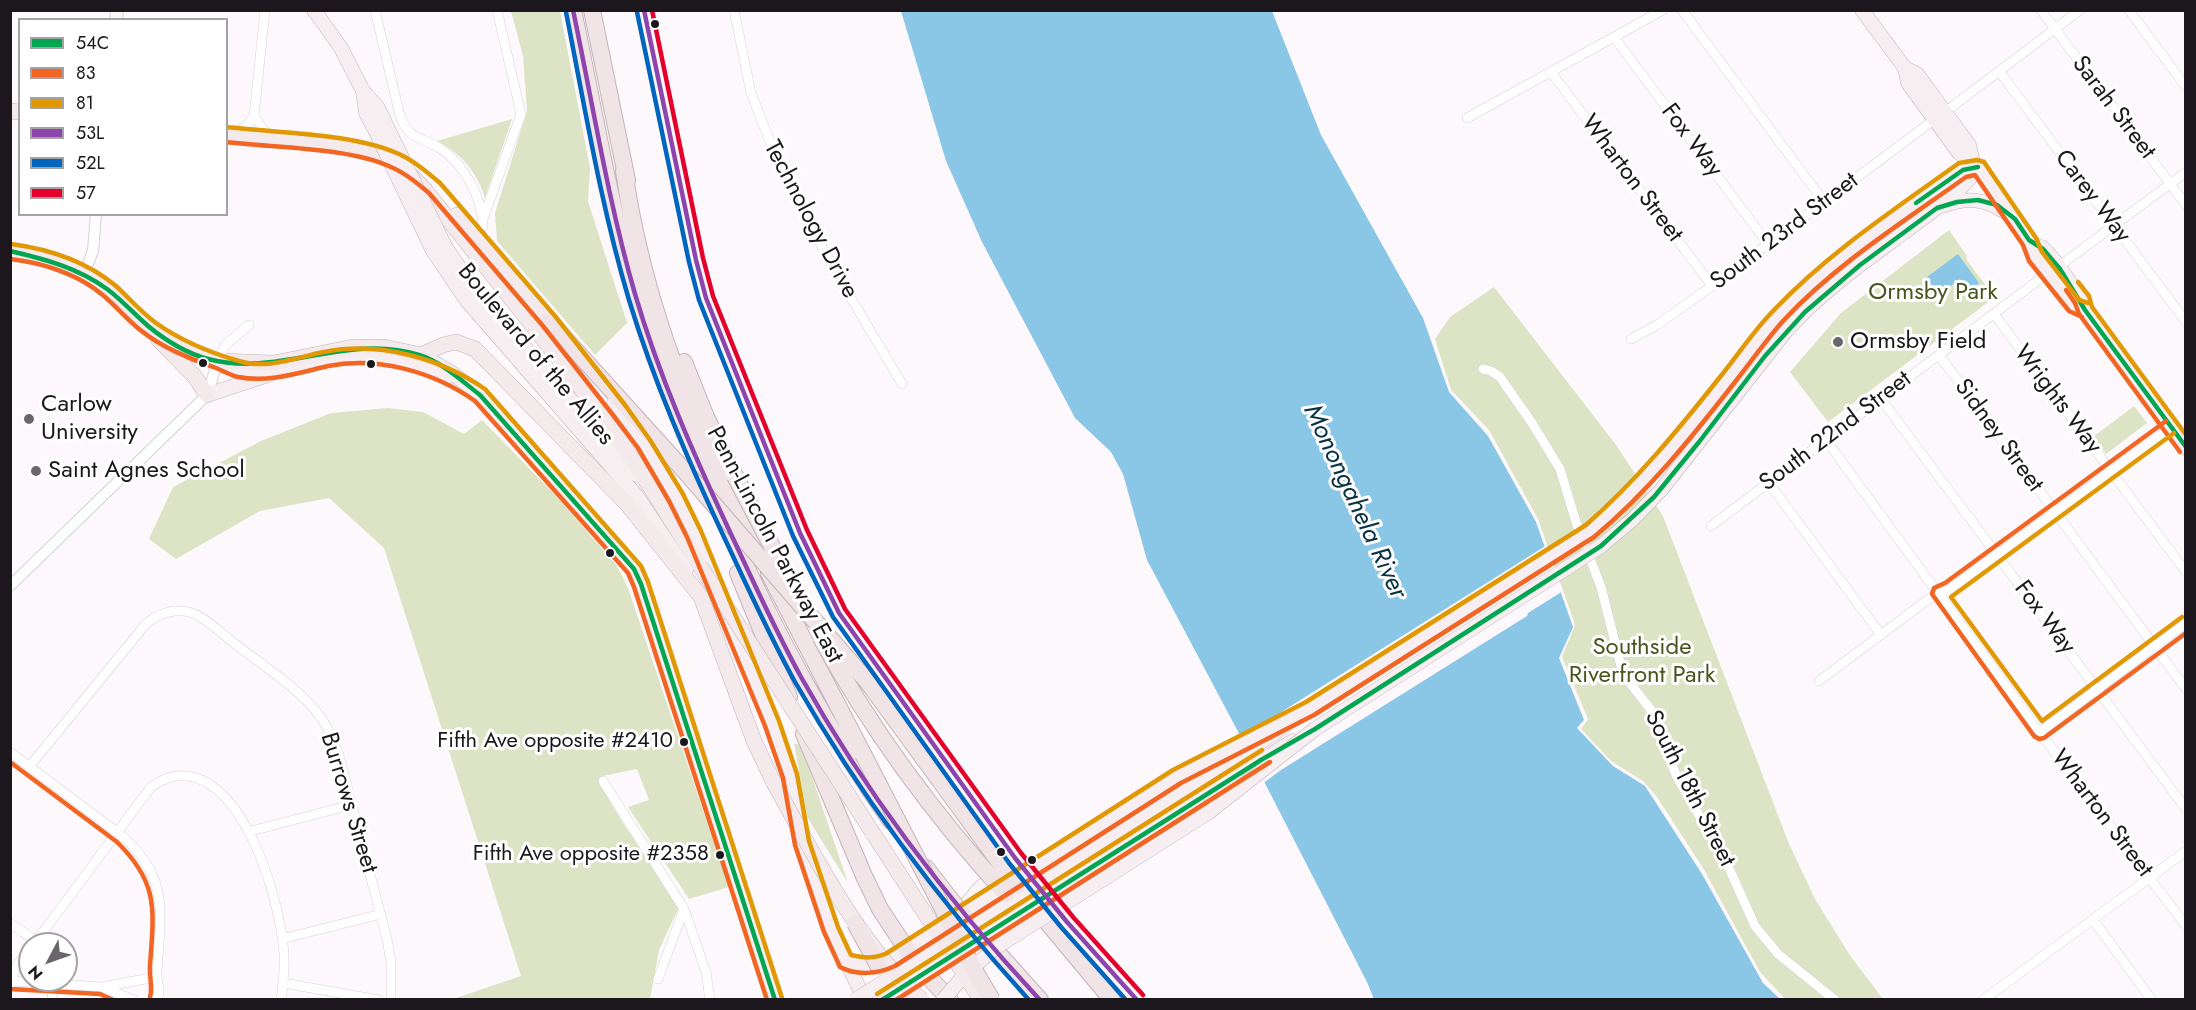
<!DOCTYPE html>
<style>
body{margin:0}
#map{position:relative;width:2196px;height:1010px;overflow:hidden;background:#fcf8fc;font-family:Jost,sans-serif}
canvas{display:block}
.frame{position:absolute;inset:0;border:12px solid #1c171c;pointer-events:none}
.legend{position:absolute;left:18px;top:18px;width:210px;height:198px;box-sizing:border-box;background:#fff;border:2px solid #a4a2a4;margin:0;padding:8px 10px;list-style:none;font-size:18px;color:#1c171c}
.legend li{display:flex;align-items:center;gap:12px;height:30px}
.legend b{width:30px;border:2px solid #a4a2a4}
.north{position:absolute;left:18px;top:932px;width:60px;height:60px;box-sizing:border-box;background:#fff;border:2px solid #a4a2a4;border-radius:50%;rotate:229deg;font-size:16px;font-weight:700;line-height:24px;text-align:center;color:#1c171c}
.north::after{content:'';display:block;margin:auto;width:21px;height:27px;background:#6a666a;clip-path:polygon(50% 0,100% 100%,50% 72%,0 100%)}
</style>
<div id="map">
<canvas width="2196" height="1010"></canvas>
<div class="frame"></div>
<ul class="legend">
<li><b style="height:8px;background:#00a651"></b>54C</li>
<li><b style="height:8px;background:#f26522"></b>83</li>
<li><b style="height:8px;background:#e19803"></b>81</li>
<li><b style="height:8px;background:#8e44ad"></b>53L</li>
<li><b style="height:8px;background:#0065bd"></b>52L</li>
<li><b style="height:8px;background:#e4002b"></b>57</li>
</ul>
<div class="north">N</div>
</div>
<script>
const g = document.querySelector('canvas').getContext('2d');
g.lineJoin = 'round';
function fill(path, color) { g.fillStyle = color; g.fill(path, 'evenodd'); }
function strokePath(path, color, width, dash) { g.strokeStyle = color; g.lineWidth = width; g.lineCap = dash ? 'butt' : 'round'; g.setLineDash(dash || []); g.stroke(path); }
function drawText(font, color, halo, rows, align = 'center') {
  g.font = font + ' Jost,sans-serif'; g.lineWidth = 6; g.setLineDash([]); g.textBaseline = 'middle'; g.strokeStyle = halo; g.fillStyle = color; for (const [text, x, y, turn = 0] of rows) {
    g.save(); g.translate(x, y); g.rotate((+turn || 0) * Math.PI / 180); g.textAlign = isNaN(turn) ? turn : align; if (halo) g.strokeText(text, 0, 0); g.fillText(text, 0, 0); g.restore();
  }
}
fill(new Path2D(`
 M511 11H560L590 168 588 201 627 323 595 355 497 241 495 213 527 111 523 56Z
 M512 119 485 198C477 172 461 153 437 141Z
 M1949 230 1967 256 1966 259 1987 287 1984 290 1991 300 1828 422 1790 372 1841 313Z
 M1494 287 1616 445 1663 516 1789 844 1815 899 1851 957 1883 999H1785L1760 972 1703 868 1657 797 1643 781 1611 761 1581 729 1588 719 1562 657 1575 625 1538 519 1489 430 1451 390 1435 339 1450 317Z
 M2134 406 2147 423 2106 454 2093 437Z
 M388 408 423 412 464 434 482 420 558 498 617 566 628 588 729 887 689 899 628 807 649 800 637 769 603 776 599 783 621 820 679 907 659 950 650 999H453L521 976 384 548 329 498 260 511 176 559 149 539 173 487 261 441 331 413Z
 M794 743 800 745 807 762 848 883 807 817Z`), '#dde4c6');
fill(new Path2D(`
 M901 11H1272L1321 135 1423 318 1449 392 1488 436 1536 522 1573 627 1559 658 1584 720 1577 728 1613 766 1645 786 1702 874 1763 983 1780 999H1374L1367 982 1252 758 1147 560 1123 474 1111 452 1075 418 982 242 946 161Z
 M1958 254 1979 283 1969 291 1960 279 1936 297 1923 280Z`), '#8ac6e6');
fill(new Path2D(`
 M1547 545 1563 591 1528 613 1527 616 1281 770 1262 784 1237 736 1267 721Z`), '#fcf8fc');
const minor = new Path2D(`
 M375 10 400 116C409 139 418 136 438 147 464 163 482 197 483 226
 M734 10 751 93 783 175 836 273 902 384
 M1682 10 1824 202
 M2041 10 2186 205
 M2129 10 2186 87
 M1614 37 1768 244
 M1999 71 2186 322
 M1551 72 1712 286
 M1945 112 2080 10
 M254 116 269 138
 M1467 118 1663 10
 M235 134 248 124 254 116 265 10
 M483 219 521 114 497 10
 M2058 267 2186 172
 M1994 314 2186 572
 M1631 339 1657 325 1712 286 1935 119
 M1939 355 2186 689
 M218 361 225 345 249 325
 M1483 369 1491 371 1500 377 1532 423 1560 469 1576 522 1601 587 1623 674 1651 710 1676 775 1729 868 1755 926 1778 954 1835 1000
 M1881 399 2186 809
 M1826 440 2032 722 2186 926
 M1769 483 1881 635
 M1711 526 2048 273
 M1819 681 1930 598 1949 590 2186 417
 M2040 732 2186 623
 M10 752 122 836C171 878 160 915 157 973 156 983 162 989 157 1000
 M29 767 145 625C156 614 176 607 192 613 205 617 222 634 234 643 263 666 300 688 322 719 329 729 333 741 338 752L387 939 391 962V1000
 M603 781 684 909 706 972 710 1000
 M251 831 351 805
 M2093 920 2152 1000
 M10 923 36 941
 M282 939 381 914
 M34 944 151 787C159 782 167 777 176 776 244 768 281 904 284 954 285 970 283 984 281 1000
 M658 979 684 909
 M10 981 102 987 156 977
 M283 983 379 1000
 M10 985 15 968 30 949
 M102 987 134 1000
 M52 1000 53 984
 M1983 1000 2186 851`);
const tertiary = new Path2D(`
 M84 274 93 251 96 214
 M10 586 207 395 218 361`);
const secondary = new Path2D(`
 M644 10 696 260 706 298 800 533 839 613 1015 858 1067 922 1137 1000
 M116 20 117 10
 M957 915 978 889 996 873`);
const primary = new Path2D(`
 M314 10 341 48 363 91 378 108 388 129
 M1862 10 1905 68 1908 83 1959 153 1973 162 2014 218 2030 242 2035 256 2074 306 2085 310
 M1905 68 1917 74 1969 145 1973 162
 M363 91 366 113 375 130
 M1942 206C1967 197 1985 198 2008 214
 M2030 242C2034 244 2039 246 2043 248 2054 257 2081 297 2085 310L2186 448
 M446 248 477 293 637 475
 M433 251 467 301 636 495 686 570
 M1786 331C1821 292 1864 262 1906 231 1928 214 1964 191 1978 167
 M421 355 452 373 480 395 634 569 641 584 775 1000
 M226 364C275 383 314 353 362 354 391 355 420 366 447 377
 M207 395 271 374
 M614 403C656 456 686 514 712 576
 M1647 478 1692 425 1776 318 1794 300 1832 266 1927 196 1963 170 1978 167
 M731 622 780 745 792 786 798 822
 M1192 786 1284 727
 M1200 798 1293 741
 M801 840 831 930 865 1000
 M846 962C884 971 896 956 926 937`);
const trunk = new Path2D(`
 M10 111 20 112
 M226 134 354 147 375 152 397 162
 M412 176 426 191 566 368 630 455 700 566
 M457 215 549 321
 M10 251 49 260 84 274 109 290 149 327 165 339 194 354 218 361 274 363 353 347H384L421 355 443 345 456 342 475 349 627 504 701 597 754 741 774 783
 M158 339 195 377 207 395`);
const motorway = new Path2D(`
 M573 10C593 105 609 201 635 294 659 378 695 458 732 537 778 636 828 732 891 821
 M592 10 627 180
 M624 171C644 308 694 428 757 550
 M549 321 690 477
 M684 362 706 417 735 476
 M738 573 789 697
 M769 573 863 754
 M804 734 864 876 880 909 915 962 950 1000
 M926 868 955 905
 M1022 892 1112 1000
 M973 925 1040 1000`);
strokePath(minor, '#d6d2d7', 10);
strokePath(tertiary, '#d6d2d7', 12);
strokePath(secondary, '#d6d2d7', 14);
strokePath(primary, '#c3b4b8', 15);
strokePath(trunk, '#c3b4b8', 16);
strokePath(motorway, '#c3b4b8', 18);
strokePath(minor, '#fffeff', 9);
strokePath(tertiary, '#fffeff', 10);
strokePath(secondary, '#faf6f7', 12);
strokePath(primary, '#f6eef0', 14);
strokePath(trunk, '#f4e9eb', 15);
strokePath(motorway, '#f1e4e6', 16);
const primaryBridge = new Path2D(`
 M388 129 446 248
 M375 130 433 251
 M926 937 1177 776 1310 709 1559 552 1604 519 1647 478
 M855 1000 1192 786
 M881 1000 1200 798
 M943 1000 967 972 998 946 1209 812 1315 729 1601 546 1632 520 1661 490 1786 331`);
const trunkBridge = new Path2D(`
 M700 566 981 1000
 M774 783C814 855 859 945 922 1000`);
const motorwayBridge = new Path2D(`
 M735 476 790 581
 M690 477 867 681 1017 886
 M821 638C872 731 935 816 1006 894
 M863 754 976 973 992 1000
 M955 905 966 918
 M855 923 879 967`);
strokePath(primaryBridge, '#c3b4b8', 15, []);
strokePath(trunkBridge, '#c3b4b8', 16, []);
strokePath(motorwayBridge, '#c3b4b8', 18, []);
strokePath(primaryBridge, '#f6eef0', 14);
strokePath(trunkBridge, '#f4e9eb', 15);
strokePath(motorwayBridge, '#f1e4e6', 16);
strokePath(new Path2D(`
 M1916 203 1963 170 1978 167
 M10 251C45 259 78 268 107 289 122 300 134 314 148 326 165 340 186 353 208 359 279 378 348 332 419 355 442 362 462 381 480 395L634 569 641 584 775 1000
 M882 1000 1261 760 1315 729 1601 546 1654 497 1699 442 1765 356 1805 312 1860 265 1937 208 1957 202 1978 200 1997 205 2015 219 2029 240 2043 249 2060 269 2085 310 2186 447`), '#00a651', 4.5);
strokePath(new Path2D(`
 M226 142C275 148 348 147 391 167 405 173 417 183 429 193L543 326 613 415 638 448 669 501 687 537 765 726 783 778 795 845 824 932 840 967C857 976 878 974 895 966L1181 783 1314 715 1594 537C1648 492 1692 437 1735 382 1751 362 1766 340 1783 321 1836 264 1903 222 1966 177L1975 175 2023 245 2029 261 2069 311 2082 317
 M10 259C36 262 61 269 84 282 106 294 121 314 139 329 162 348 189 358 216 368 223 371 230 375 238 377 268 383 298 373 328 366 378 356 434 372 475 401L628 573 634 587 767 1000
 M2066 290 2075 303 2079 314 2180 452
 M2166 421 1945 583 1934 588 1932 594 2034 736 2039 739 2044 738 2186 633
 M10 762 117 842C159 883 154 910 150 965 149 976 153 988 150 997
 M10 989 100 994 113 1000
 M896 1000 1270 762`), '#f26522', 4.5);
strokePath(new Path2D(`
 M227 127C277 133 354 133 399 154 414 161 427 172 440 183L555 316 625 405 650 440 683 494 701 531 779 721 797 774 809 841 838 927 851 955C864 958 875 959 887 953L1173 770 1306 702 1586 525C1636 481 1678 430 1720 377 1738 355 1754 330 1774 310 1828 253 1895 209 1959 163L1977 160 1984 162 2036 238 2042 252 2079 300 2088 303
 M11 244C49 249 86 261 116 286 129 298 141 312 156 323 180 340 211 353 239 361 267 370 297 357 324 352 379 341 440 358 485 389L641 566 648 582 782 998
 M2078 282 2089 296 2092 307 2186 435
 M2174 433 1951 597 2042 721 2182 617
 M877 994 1262 750`), '#e19803', 4.5);
strokePath(new Path2D(`
 M573 10C593 105 608 201 635 294 659 376 694 455 730 532 753 581 775 630 801 677 867 795 948 901 1040 1000
 M644 10 696 260 706 298 800 533 839 613 1015 858 1067 922 1137 1000`), '#8e44ad', 4.5);
strokePath(new Path2D(`
 M566 12C585 108 601 206 629 300 654 382 688 460 724 537 747 586 769 635 795 682 861 797 940 902 1029 1000
 M637 12 689 262 699 300 793 536 833 617 1009 863 1061 927 1126 1000`), '#0065bd', 4.5);
strokePath(new Path2D(`
 M652 10 703 258 713 296 807 530 845 609 1021 853 1073 917 1143 995`), '#e4002b', 4.5);
for (const [x, y, r, color] of [
 [655,24,5,"#1c171c"],
 [1838,342,6,"#6a666a"],
 [203,363,5,"#1c171c"],
 [371,364,5,"#1c171c"],
 [29,419,6,"#6a666a"],
 [36,471,6,"#6a666a"],
 [610,553,5,"#1c171c"],
 [684,742,5,"#1c171c"],
 [1001,852,5,"#1c171c"],
 [720,855,5,"#1c171c"],
 [1032,860,5,"#1c171c"]
]) { const dot = new Path2D(); dot.arc(x, y, r, 0, 2 * Math.PI); g.fillStyle = color; g.fill(dot); strokePath(dot, '#fff', 2); }
drawText('22px', '#1c171c', '#fff', [
 ["Fifth Ave opposite #2410",673,742],
 ["Fifth Ave opposite #2358",709,855]
], 'right');
drawText('24px', '#1c171c', '#fff', [
 ["Sarah Street",2113,108,53],
 ["Fox Way",1691,141,53],
 ["Wharton Street",1631,179,53],
 ["Carey Way",2092,197,53],
 ["Technology Drive",810,220,62],
 ["South 23rd Street",1785,232,-37],
 ["Boulevard of the Allies",535,355,50],
 ["Wrights Way",2057,400,53],
 ["South 22nd Street",1836,432,-37],
 ["Sidney Street",1998,436,54],
 ["Penn-Lincoln Parkway East",774,545,62],
 ["Fox Way",2044,618,53],
 ["South 18th Street",1689,789,63],
 ["Burrows Street",348,803,73],
 ["Wharton Street",2101,814,53]
]);
drawText('24px', '#49551d', '#fff', [
 ["Ormsby Park",1933,293],
 ["Southside",1642,648],
 ["Riverfront Park",1642,676]
]);
drawText('24px', '#1c171c', '#fff', [
 ["Ormsby Field",1850,342],
 ["Carlow",41,405],
 ["University",41,433],
 ["Saint Agnes School",48,471]
], 'left');
drawText('italic 26px', '#0a3245', '#fff', [
 ["Monongahela River",1354,502,65]
]);
</script>
